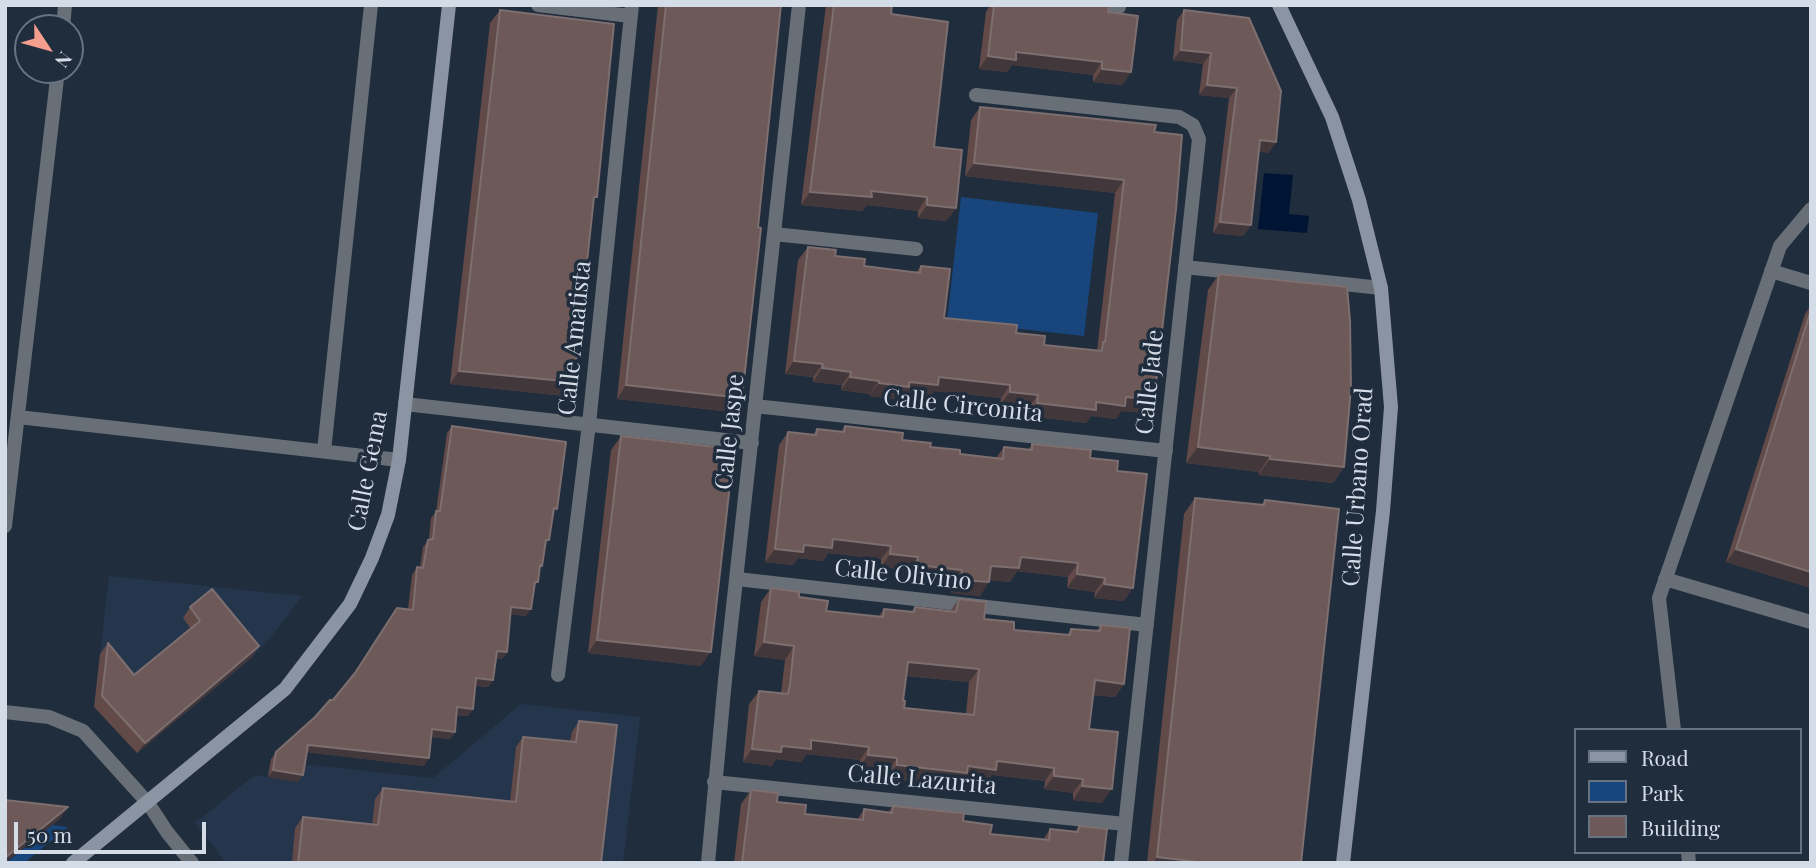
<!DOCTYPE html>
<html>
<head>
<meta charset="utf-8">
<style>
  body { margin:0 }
  #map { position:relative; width:1816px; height:868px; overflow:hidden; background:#202d3d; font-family:"Playfair Display",serif }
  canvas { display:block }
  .frame { position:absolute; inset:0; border:7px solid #d4dce7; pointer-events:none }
  .legend { position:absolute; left:1574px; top:728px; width:228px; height:126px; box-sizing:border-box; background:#202d3d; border:2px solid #687381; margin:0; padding:9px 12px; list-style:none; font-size:21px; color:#d4dce7 }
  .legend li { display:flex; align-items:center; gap:14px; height:35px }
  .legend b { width:35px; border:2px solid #687381 }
  .north { position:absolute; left:14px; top:14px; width:70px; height:70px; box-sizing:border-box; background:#202d3d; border:2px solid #687381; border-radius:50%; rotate:126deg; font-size:19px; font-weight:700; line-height:28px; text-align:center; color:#d4dce7 }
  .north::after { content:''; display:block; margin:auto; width:24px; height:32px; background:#f59d8f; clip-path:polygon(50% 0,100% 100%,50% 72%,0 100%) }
  .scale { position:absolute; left:14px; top:822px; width:192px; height:32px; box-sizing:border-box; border:4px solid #d4dce7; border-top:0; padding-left:9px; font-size:21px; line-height:24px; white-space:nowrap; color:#d4dce7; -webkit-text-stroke:5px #202d3d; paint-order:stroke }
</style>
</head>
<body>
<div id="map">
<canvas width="1816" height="868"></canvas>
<div class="frame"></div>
<ul class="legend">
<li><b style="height:9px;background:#8a94a2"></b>Road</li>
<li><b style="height:19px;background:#18457b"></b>Park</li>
<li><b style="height:19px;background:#6d5a58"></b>Building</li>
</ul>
<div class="north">N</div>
<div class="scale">50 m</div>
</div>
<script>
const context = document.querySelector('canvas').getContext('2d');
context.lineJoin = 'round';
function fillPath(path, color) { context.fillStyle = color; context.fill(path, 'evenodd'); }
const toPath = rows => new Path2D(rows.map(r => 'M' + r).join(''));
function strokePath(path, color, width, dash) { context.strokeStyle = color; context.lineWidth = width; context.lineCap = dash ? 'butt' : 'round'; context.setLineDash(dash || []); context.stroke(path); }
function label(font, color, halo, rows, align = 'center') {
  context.font = font + ' "Playfair Display",serif'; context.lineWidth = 7; context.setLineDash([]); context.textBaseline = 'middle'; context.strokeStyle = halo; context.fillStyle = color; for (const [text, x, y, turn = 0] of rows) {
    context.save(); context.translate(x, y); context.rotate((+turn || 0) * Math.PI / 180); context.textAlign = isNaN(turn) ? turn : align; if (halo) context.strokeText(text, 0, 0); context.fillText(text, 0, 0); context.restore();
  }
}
fillPath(toPath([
  [109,576,302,596,270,638,252,657,94,707],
  [521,704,640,717,623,863,226,863,195,823,255,775,298,782,300,764,433,778]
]), '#25364c');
fillPath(toPath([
  [961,197,1098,213,1084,336,947,321],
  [52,825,68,827,24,863,6,863]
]), '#18457b');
fillPath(toPath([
  [1264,173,1293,175,1289,214,1309,216,1307,233,1258,229]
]), '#001434');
strokePath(toPath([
  [1771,271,1811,283],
  [1665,579,1811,622],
  [1674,730,1659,598,1780,246,1811,209],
  [1688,852,1689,863]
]), '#686f77', 14);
strokePath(toPath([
  [538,5,630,16],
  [1105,5,1119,7],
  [63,28,65,5],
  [976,95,1179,117,1193,125,1199,139,1121,863],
  [774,234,916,249],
  [1185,267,1381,288],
  [405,404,752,443],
  [755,406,1166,451],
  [18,417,399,460],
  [324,451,371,5],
  [5,526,58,70],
  [737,579,1147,625],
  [558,675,589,424,632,5],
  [5,712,49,717,83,731,148,803,167,832,192,863],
  [714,782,1125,824],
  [708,863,725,680,799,5]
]), '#686f77', 14);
strokePath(toPath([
  [1279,5,1332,117,1359,200,1381,288,1391,407,1383,511,1343,863],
  [73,863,285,689,350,604,372,558,388,515,399,460,449,5]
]), '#8a94a2', 14);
fillPath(toPath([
  [658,5,781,5,758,227,742,398,732,412,617,399],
  [826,5,892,5,891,14,934,147,956,208,946,221,918,218,918,211,867,205,862,211,801,205],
  [990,5,1109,5,1108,12,1131,72,1122,85,1093,82,1093,75,1012,65,1007,72,979,69,986,12],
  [500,10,594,201,574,382,564,396,450,384,490,23],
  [1184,10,1249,18,1269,153,1259,151,1251,225,1243,236,1213,233,1229,98,1199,95,1203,64,1173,60,1177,20],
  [980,107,1154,132,1145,413,1121,411,1116,419,1091,416,1086,423,1028,416,1028,408,1000,405,1001,398,934,391,929,398,903,396,900,400,869,396,870,394,841,390,842,385,813,382,813,377,785,374,798,260,808,247,864,266,916,272,921,266,944,318,1016,333,1044,345,1097,351,1115,193,965,176,971,120],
  [1219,274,1344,467,1333,483,1258,475,1259,472,1186,463,1208,290],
  [1811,305,1811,588,1726,562,1805,314],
  [452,426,553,514,545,547,542,566,539,570,526,616,510,614,507,652,502,659,496,658,493,680,488,687,476,686,473,709,468,716,456,715,455,732,450,739,431,737,424,766,307,752,298,782,268,777,271,759,276,752,333,700,408,609,412,575,417,567,420,567,423,547,429,539,431,518,436,512,447,433],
  [845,426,960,454,996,458,1004,447,1028,450,1032,444,1090,458,1117,471,1124,601,1094,598,1095,592,1067,588,1068,577,1017,571,1010,582,989,580,980,596,951,593,953,584,908,578,908,570,881,567,881,559,828,553,823,561,798,558,793,565,765,562,779,445,788,432,813,435,817,429,841,432],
  [621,436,701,666,588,653,611,450],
  [1195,498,1261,505,1265,500,1301,863,1147,863,1184,514],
  [771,588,799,597,826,611,879,616,884,609,911,612,915,607,950,611,959,599,984,619,1014,630,1067,635,1071,629,1096,631,1101,625,1124,684,1115,697,1093,695,1089,729,1102,803,1073,800,1073,793,1044,789,1045,781,992,775,986,783,962,780,957,787,887,778,888,772,859,768,860,760,807,754,801,762,776,759,772,766,743,762,749,704,759,691,781,693,785,660,754,656,761,602],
  [906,676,969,682,966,714,904,708,903,701],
  [190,607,259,646,252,657,137,753,94,707,100,654,108,643,134,675,191,629,183,618],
  [579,721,601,863,292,863,295,828,303,817,372,825,375,799,383,788,510,802,516,747,523,737,570,742,572,732],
  [751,790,805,814,857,820,864,809,888,812,893,806,963,821,990,834,1043,840,1050,829,1075,832,1079,826,1103,863,734,863,741,804]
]), '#614a47');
fillPath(toPath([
  [1181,50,1211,53,1203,64,1173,60],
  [1016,52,1102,62,1093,75,1012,65,1007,72,979,69,988,56],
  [1102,69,1131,72,1122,85,1093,82],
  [1207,85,1237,88,1229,98,1199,95],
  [1260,140,1276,142,1269,153,1253,151],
  [974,163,1124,180,1115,193,965,176],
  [871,191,927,197,918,211,867,205,862,211,801,205,810,192],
  [927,205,956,208,946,221,918,218],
  [1220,222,1251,225,1243,236,1213,233],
  [794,361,823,364,813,377,785,374],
  [822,368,851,372,842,385,813,382],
  [459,371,574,382,564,396,450,384],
  [850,377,879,381,870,394,841,390],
  [939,377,1010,385,1001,398,934,391,929,398,903,396,900,400,869,396,879,383,909,382],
  [626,385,742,398,732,412,617,399],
  [1010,392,1038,395,1028,408,1000,405],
  [1126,397,1154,400,1145,413,1121,411,1116,419,1091,416,1086,423,1028,416,1037,403,1096,402],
  [1198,447,1270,456,1259,472,1186,463],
  [1270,459,1344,467,1333,483,1258,475],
  [833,539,891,546,881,559,828,553,823,561,798,558,793,565,765,562,775,549],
  [1736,549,1811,572,1811,588,1726,562],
  [890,554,918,557,908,570,881,567],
  [1021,557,1078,563,1068,577,1017,571,1010,582,981,579,991,566],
  [917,565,962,570,953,584,908,578],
  [1077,574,1105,578,1095,592,1067,588],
  [961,580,989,582,980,596,951,593],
  [1104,584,1133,588,1124,601,1094,598],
  [511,607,531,609,526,616,506,614],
  [597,640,711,652,701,666,588,653],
  [764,642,794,646,785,660,754,656],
  [259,646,252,657,137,753,145,743],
  [497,651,507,652,502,659,492,658],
  [908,662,979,669,969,682,898,675],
  [476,678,493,680,488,687,471,685],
  [1095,680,1124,684,1115,697,1085,694],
  [457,707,473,709,468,716,452,714],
  [432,729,455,732,450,739,427,736],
  [811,740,869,747,860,760,807,754,801,762,776,759,772,766,743,762,752,749,782,746],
  [308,745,429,758,424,766,303,752],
  [868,755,897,758,888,772,859,768],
  [997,761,1054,768,1045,781,992,775,986,783,962,780,957,787,887,778,897,765,968,766],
  [273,770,303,775,298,782,268,777],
  [1054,776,1083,779,1073,793,1044,789],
  [1082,786,1112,789,1102,803,1073,800],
  [68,807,60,819,5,863,5,858],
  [1157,857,1206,863,1153,863]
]), '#42383c');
const building = toPath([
  [666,5,781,5,758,227,761,228,742,398,626,385,666,5],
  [834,5,892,5,891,14,948,22,934,147,962,150,956,208,927,205,927,197,871,191,872,197,810,192,834,5],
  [994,5,1109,5,1108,12,1138,16,1131,72,1102,69,1102,62,1016,52,1016,60,988,56,994,5],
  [500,10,614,24,597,197,594,197,574,382,459,371,500,10],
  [1184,10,1249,18,1281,91,1276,142,1260,140,1251,225,1220,222,1237,88,1207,85,1211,53,1181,50,1184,10],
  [980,107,1156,125,1154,132,1182,135,1176,209,1154,400,1126,397,1125,406,1096,402,1096,410,1037,403,1038,395,1010,392,1010,385,939,377,938,385,909,382,909,387,879,383,879,381,850,377,851,372,822,368,823,364,794,361,808,247,836,250,835,256,865,259,864,266,920,273,921,266,950,269,944,318,1017,325,1016,333,1045,336,1044,345,1102,351,1103,342,1105,342,1124,180,974,163,980,107],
  [1219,274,1347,287,1350,321,1351,388,1344,467,1270,459,1270,456,1198,447,1219,274],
  [1811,310,1811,572,1736,549,1811,310],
  [452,426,566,442,557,509,554,508,549,540,546,540,542,566,540,565,538,582,535,582,531,609,511,607,507,652,497,651,493,680,476,678,473,709,457,707,455,732,432,729,429,758,308,745,303,775,273,770,276,752,315,717,330,700,333,700,355,673,397,608,413,610,417,567,423,568,428,540,433,539,436,511,440,511,452,426],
  [845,426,903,433,902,440,931,443,930,447,960,450,960,454,1003,459,1004,447,1032,450,1032,444,1091,450,1090,458,1118,461,1117,471,1147,474,1133,588,1104,584,1105,578,1077,574,1078,563,1021,557,1019,568,991,566,989,582,961,580,962,570,917,565,918,557,890,554,891,546,833,539,832,548,804,545,803,552,775,549,788,432,816,435,817,429,844,432,845,426],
  [621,436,734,449,711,652,597,640,621,436],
  [1195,498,1264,505,1265,500,1339,509,1301,863,1206,863,1157,857,1195,498],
  [771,588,799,592,799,597,828,601,826,611,883,617,884,609,914,612,915,607,956,612,959,599,986,602,984,619,1014,622,1014,630,1070,635,1071,629,1100,631,1101,625,1130,628,1124,684,1095,680,1089,729,1118,732,1112,789,1082,786,1083,779,1054,776,1054,768,997,761,996,770,968,766,967,773,897,765,897,758,868,755,869,747,811,740,811,749,782,746,781,752,752,749,759,691,788,694,790,685,794,646,764,642,771,588],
  [908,662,979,669,974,715,904,708,905,701,903,701,908,662],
  [212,589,259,646,145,743,102,696,108,643,134,675,200,621,190,607,212,589],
  [579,721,617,725,601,863,298,863,303,817,378,825,383,788,516,802,523,737,576,742,579,721],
  [751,790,778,793,777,802,806,805,805,814,863,820,864,809,892,813,893,806,951,812,964,813,963,821,992,825,990,834,1049,840,1050,829,1078,832,1079,826,1107,829,1103,863,742,863,751,790],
  [5,800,68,807,5,858,5,800]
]);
fillPath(building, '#6d5a58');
strokePath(building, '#7d6e6f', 2);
label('24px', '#d4dce7', '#202d3d', [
  ["Calle Amatista",575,338,-84],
  ["Calle Jade",1150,382,-84],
  ["Calle Circonita",963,406,6],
  ["Calle Jaspe",730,432,-84],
  ["Calle Gema",368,471,-79],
  ["Calle Urbano Orad",1358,487,-86],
  ["Calle Olivino",903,575,6],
  ["Calle Lazurita",922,780,5]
]);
</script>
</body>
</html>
